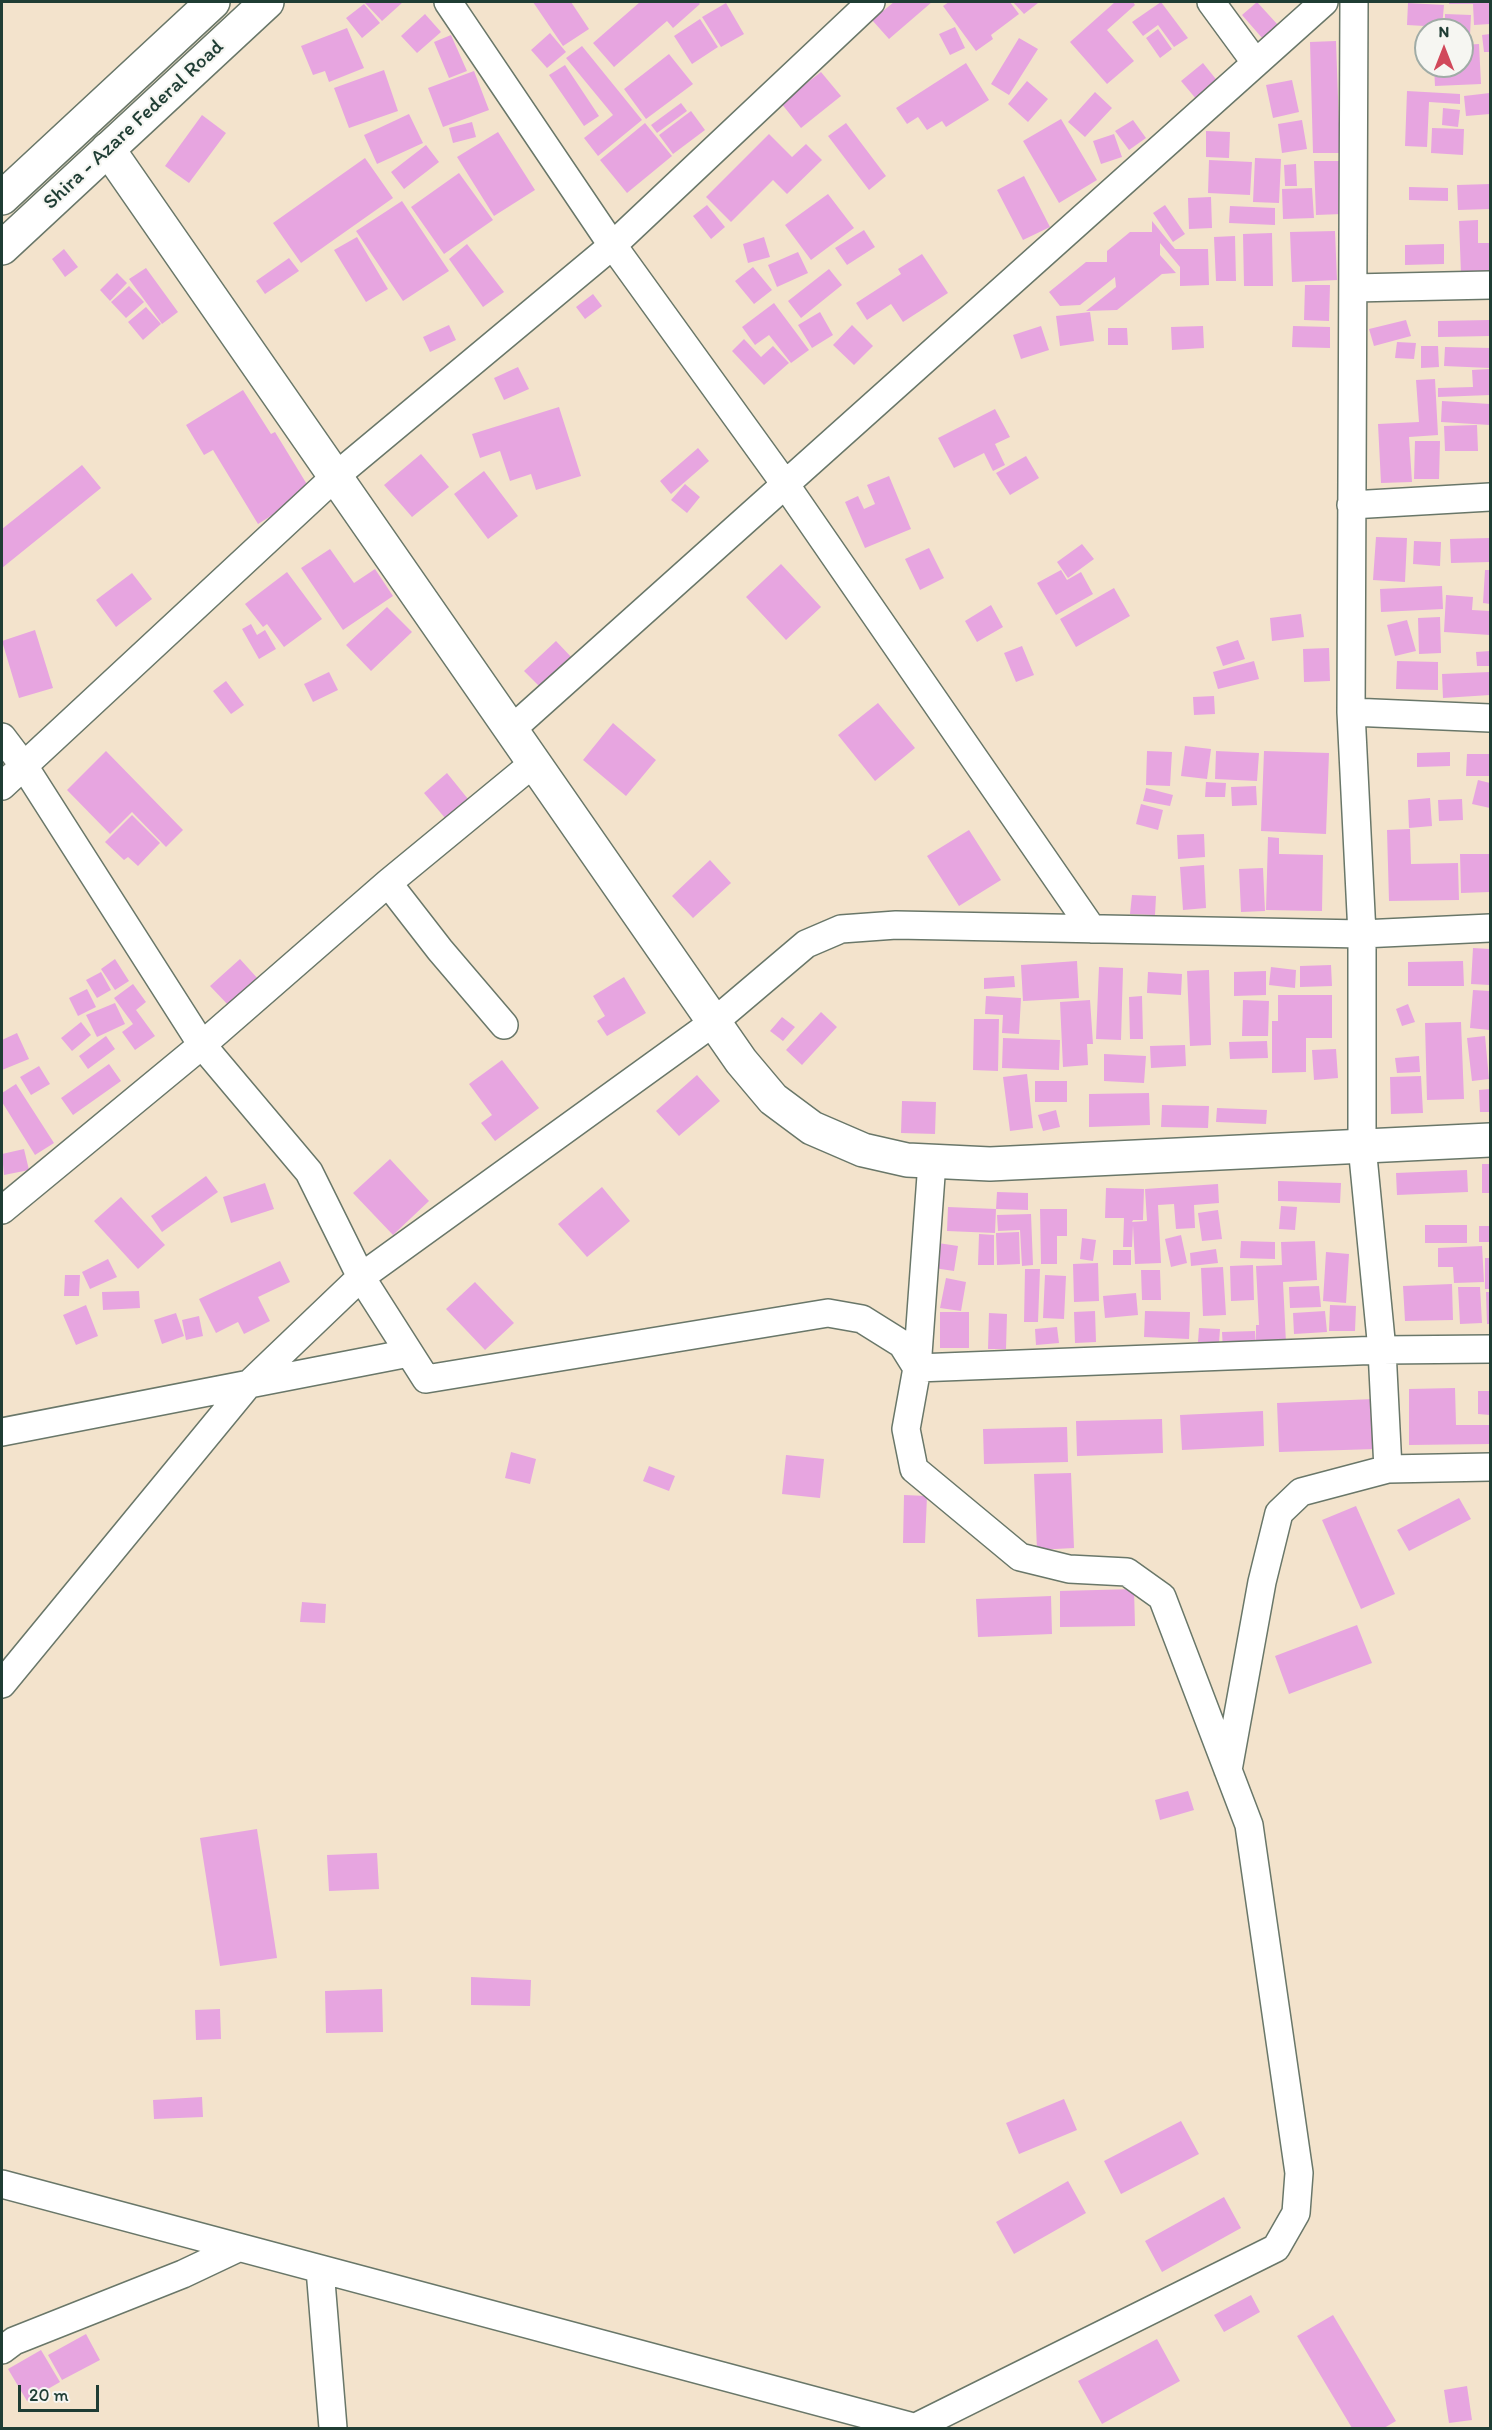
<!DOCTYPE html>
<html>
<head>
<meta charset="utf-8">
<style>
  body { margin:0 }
  #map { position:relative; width:1492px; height:2430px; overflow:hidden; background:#f3e3cc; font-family:Itim,sans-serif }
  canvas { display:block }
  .frame { position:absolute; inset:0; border:3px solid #1f3d34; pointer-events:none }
  .north { position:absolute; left:1414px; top:18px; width:60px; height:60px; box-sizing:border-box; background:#f6f6f2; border:2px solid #a0aca6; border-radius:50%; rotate:0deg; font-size:16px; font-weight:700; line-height:24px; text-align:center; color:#1f3d34 }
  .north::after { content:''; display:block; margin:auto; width:21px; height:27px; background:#d1495b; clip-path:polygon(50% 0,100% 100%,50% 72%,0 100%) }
  .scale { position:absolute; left:18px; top:2385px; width:81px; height:27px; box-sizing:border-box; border:3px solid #1f3d34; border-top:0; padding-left:8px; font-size:18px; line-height:21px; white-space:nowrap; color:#1f3d34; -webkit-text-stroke:4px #f6f6f2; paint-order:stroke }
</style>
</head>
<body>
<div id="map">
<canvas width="1492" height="2430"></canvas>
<div class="frame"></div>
<div class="north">N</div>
<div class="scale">20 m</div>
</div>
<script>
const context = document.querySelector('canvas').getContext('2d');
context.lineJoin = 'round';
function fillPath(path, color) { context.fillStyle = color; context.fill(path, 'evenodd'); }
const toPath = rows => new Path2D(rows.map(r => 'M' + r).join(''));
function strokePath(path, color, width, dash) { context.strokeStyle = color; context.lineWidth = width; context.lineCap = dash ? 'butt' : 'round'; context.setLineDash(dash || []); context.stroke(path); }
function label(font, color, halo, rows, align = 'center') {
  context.font = font + ' Itim,sans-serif'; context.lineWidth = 4.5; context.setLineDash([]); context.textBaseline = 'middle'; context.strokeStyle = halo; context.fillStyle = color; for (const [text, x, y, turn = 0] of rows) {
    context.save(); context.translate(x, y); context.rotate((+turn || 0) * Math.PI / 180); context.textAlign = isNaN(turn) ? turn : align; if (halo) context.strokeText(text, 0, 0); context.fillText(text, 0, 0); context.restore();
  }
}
fillPath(toPath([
  [367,2,403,2,382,21,365,3],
  [533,2,571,2,589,29,563,46],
  [640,2,698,2,700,4,673,28,667,21,614,67,593,43],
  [894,2,932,2,889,39,872,20],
  [949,2,1010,2,1019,14,991,35,993,39,976,51,943,6],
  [1013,2,1036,2,1038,3,1024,14],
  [1115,2,1133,2,1135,5,1107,30,1134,61,1107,84,1070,42],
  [1161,2,1188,38,1174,47,1158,25,1143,36,1132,22],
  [1257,2,1278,25,1263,39,1242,15],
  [1449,2,1490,2,1490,24,1474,25,1473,4,1449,4],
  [726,3,744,34,721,47,702,17],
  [1408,3,1444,5,1442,27,1407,25],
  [364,4,380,23,362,38,346,18],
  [425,14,441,32,417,53,401,36],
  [1445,14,1471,15,1470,35,1462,35,1462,30,1445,30],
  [700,19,718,47,692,64,674,36],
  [955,27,965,48,950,55,939,34],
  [347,28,364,68,329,82,325,71,313,75,301,46],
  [1158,29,1172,49,1160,58,1146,38],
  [550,33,566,52,547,68,531,50],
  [1490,34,1490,52,1484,52,1482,35],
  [451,35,467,71,449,78,434,42],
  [1019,38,1038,49,1009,95,991,84],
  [1336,41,1340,153,1313,153,1310,42],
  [1479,44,1481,84,1435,86,1434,66,1462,66,1462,45],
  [582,46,642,120,598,156,584,138,613,115,566,58],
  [669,54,693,84,646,119,624,89],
  [966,63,989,100,946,127,942,121,927,130,918,117,907,124,896,108],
  [1203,63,1219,83,1197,100,1181,81],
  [565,65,599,116,584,126,549,75],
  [384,70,398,111,349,128,334,88],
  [474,71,489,110,443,127,428,88],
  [821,72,841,96,801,128,781,103],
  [1292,80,1299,112,1273,118,1266,85],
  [1027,81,1048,99,1028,122,1008,104],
  [1407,91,1460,94,1460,104,1429,102,1427,147,1405,146],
  [1095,92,1112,108,1085,137,1068,122],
  [1490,93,1490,114,1466,116,1464,96],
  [681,103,687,111,657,133,651,125],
  [1443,108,1460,110,1458,127,1442,125],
  [691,111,705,130,673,154,659,135],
  [409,114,423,143,377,164,364,135],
  [202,115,226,133,189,183,165,166],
  [1061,119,1097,180,1059,203,1023,141],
  [1133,120,1146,138,1129,150,1115,131],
  [1302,120,1307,149,1282,153,1278,124],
  [472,122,476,137,453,143,449,128],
  [645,123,672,156,627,193,600,160],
  [846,123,886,176,869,190,828,136],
  [1432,128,1464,129,1463,155,1431,153],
  [1206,131,1230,132,1229,158,1206,157],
  [498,132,535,190,494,216,457,157],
  [769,134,792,157,806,144,822,160,787,194,773,180,731,222,706,197],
  [1114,134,1122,157,1101,164,1093,141],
  [426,145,439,162,404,189,391,172],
  [365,158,393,198,301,263,273,223],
  [1255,158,1281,159,1279,203,1253,202],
  [1209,160,1252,162,1250,195,1208,193],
  [1314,161,1340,161,1342,214,1316,215],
  [1296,164,1297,186,1285,186,1284,165],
  [459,173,493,220,444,254,411,207],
  [1024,176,1050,227,1023,240,997,190],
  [1490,184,1490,209,1458,210,1457,185],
  [1409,187,1448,188,1448,201,1409,200],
  [1312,188,1314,218,1283,219,1282,189],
  [828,194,854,228,811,260,785,225],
  [1211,197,1212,228,1189,229,1188,198],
  [402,201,449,271,403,301,356,231],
  [707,205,725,227,711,239,693,216],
  [1165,205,1185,234,1173,242,1153,213],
  [1230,206,1275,208,1275,225,1229,223],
  [1478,220,1478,243,1489,243,1490,273,1461,274,1459,221],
  [1152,221,1175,249,1208,249,1209,285,1180,286,1180,267,1160,243,1160,255,1176,273,1162,274,1117,310,1086,311,1116,287,1115,277,1080,305,1060,306,1049,292,1086,262,1107,262,1107,251,1130,232,1152,232],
  [864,230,875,247,847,265,835,248],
  [1335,231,1337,280,1292,282,1290,232],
  [1272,233,1273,286,1244,286,1243,234],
  [1235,236,1236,281,1216,281,1214,237],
  [357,237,388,289,366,302,334,250],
  [764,237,770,257,748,263,743,244],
  [467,244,504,292,483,307,449,259],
  [1444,244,1444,264,1405,265,1405,245],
  [64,249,78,267,65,277,52,259],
  [798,252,808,273,777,287,768,265],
  [922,254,948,293,903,322,891,304,867,320,856,303,901,274,898,269],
  [289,258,299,271,265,294,256,281],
  [753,267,772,290,754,304,735,281],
  [146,268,178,312,162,324,129,279],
  [829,269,842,285,801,318,788,301],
  [117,273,127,283,110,301,100,290],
  [1305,285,1330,285,1329,321,1304,320],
  [129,286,144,302,126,318,111,302],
  [593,294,602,306,585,319,576,307],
  [774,303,809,350,791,363,769,335,755,345,742,327],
  [146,307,161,324,143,340,128,322],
  [820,312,833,335,812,348,798,325],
  [1090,312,1094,341,1060,346,1056,316],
  [1406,320,1411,336,1374,346,1369,329],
  [1489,320,1489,336,1438,337,1438,321],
  [449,325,456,340,430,352,423,337],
  [852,325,873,346,854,365,833,345],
  [1041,326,1049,350,1021,359,1013,335],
  [1203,326,1204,348,1172,350,1171,327],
  [1293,326,1330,327,1330,348,1292,347],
  [1108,328,1127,328,1128,345,1108,345],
  [744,339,761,357,773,346,789,363,764,385,732,351],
  [1397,342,1416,343,1414,359,1395,358],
  [1421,346,1438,346,1439,367,1421,368],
  [1445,347,1490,348,1490,368,1444,366],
  [518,367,529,389,504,400,494,378],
  [1490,369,1490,395,1438,397,1438,388,1473,387,1472,370],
  [1435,379,1438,435,1409,437,1412,482,1381,483,1378,424,1419,422,1416,380],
  [243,390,271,434,275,432,311,491,258,524,213,450,204,455,186,425],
  [1442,401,1490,404,1490,425,1441,422],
  [559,407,581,476,536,490,531,474,510,481,500,451,480,458,472,434],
  [995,409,1010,437,995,444,1005,465,993,471,984,453,954,468,938,438],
  [1477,425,1478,451,1445,451,1444,426],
  [1415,441,1440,441,1439,479,1414,479],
  [698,448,709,461,671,494,660,481],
  [421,454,449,487,412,517,384,485],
  [1026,456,1039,478,1010,495,996,473],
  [82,465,101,488,2,568,2,529],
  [484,471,518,516,488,539,454,494],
  [889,476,911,529,865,548,845,502,858,496,864,509,875,504,867,485],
  [685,484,700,497,687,513,671,500],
  [1376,537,1407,538,1405,582,1373,580],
  [1490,538,1490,562,1451,563,1450,539],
  [1414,541,1441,542,1440,566,1413,564],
  [1082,544,1094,559,1068,578,1057,562],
  [929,548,944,578,920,590,905,559],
  [330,549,354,583,375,569,393,596,343,630,301,568],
  [781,564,821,607,786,640,746,597],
  [1061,570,1067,580,1081,572,1093,594,1056,615,1037,583],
  [1485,570,1490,570,1490,604,1483,603],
  [287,572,322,619,284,647,267,624,263,627,245,604],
  [132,573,152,599,116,627,96,600],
  [1442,586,1443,609,1381,612,1380,589],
  [1114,588,1130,616,1076,647,1060,619],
  [1446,595,1473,597,1472,610,1490,611,1490,635,1444,632],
  [991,605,1003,627,977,642,965,621],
  [387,607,412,632,371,671,346,645],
  [1301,614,1304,637,1272,641,1270,618],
  [1440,617,1441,653,1419,654,1418,618],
  [1407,620,1416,651,1395,656,1387,625],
  [251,624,257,635,265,630,276,649,259,659,242,629],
  [35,630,53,688,19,698,2,641],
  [1238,640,1245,659,1223,666,1216,647],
  [556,641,574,660,543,690,524,671],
  [1022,646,1034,675,1016,682,1004,653],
  [1329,648,1330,681,1304,682,1303,649],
  [1490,651,1490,666,1477,666,1476,652],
  [1254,661,1259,679,1218,689,1213,672],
  [1397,661,1438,662,1438,690,1396,689],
  [329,672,338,690,313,702,304,684],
  [1490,672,1490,695,1443,698,1442,674],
  [226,681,244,705,231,714,213,691],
  [1214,696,1215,714,1194,715,1193,697],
  [878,703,915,748,875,781,838,735],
  [613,723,656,760,626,796,583,760],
  [1185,746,1211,749,1207,779,1181,776],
  [106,751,183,830,166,847,132,812,110,834,67,790],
  [1147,751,1172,752,1170,786,1146,785],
  [1216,751,1259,753,1257,781,1215,779],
  [1264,751,1329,753,1326,834,1261,831],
  [1450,752,1450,766,1417,767,1417,753],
  [1467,754,1490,754,1490,776,1466,776],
  [447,773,468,799,445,818,424,793],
  [1478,780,1490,783,1490,808,1472,804],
  [1206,782,1226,783,1225,797,1205,797],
  [1256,786,1257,805,1232,806,1231,787],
  [1146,788,1173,795,1170,806,1143,801],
  [1430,798,1432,826,1409,828,1408,800],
  [1462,799,1463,820,1439,821,1438,800],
  [1141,804,1163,810,1158,830,1136,824],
  [132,815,160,843,138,866,128,857,124,860,105,842],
  [1410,829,1411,864,1458,863,1459,900,1389,901,1387,830],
  [969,830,1001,880,959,906,927,856],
  [1204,834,1205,857,1178,859,1177,835],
  [1268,837,1279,838,1279,854,1323,855,1322,911,1266,910],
  [1460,854,1490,854,1490,892,1461,893],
  [710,860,731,883,693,918,672,896],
  [1204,865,1206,908,1183,910,1180,867],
  [1263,868,1265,911,1241,912,1239,869],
  [1132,895,1156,896,1155,915,1130,914],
  [1473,948,1490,949,1490,985,1471,984],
  [115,959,129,981,115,990,101,969],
  [240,959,259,980,230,1007,210,986],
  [1077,961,1079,998,1023,1001,1021,965],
  [1463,961,1464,986,1408,986,1408,962],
  [1331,965,1332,986,1300,987,1300,966],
  [1099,967,1123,968,1121,1040,1096,1039],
  [1271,967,1296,970,1295,988,1269,985],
  [1209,970,1211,1045,1190,1046,1187,971],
  [1266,971,1266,995,1234,996,1234,972],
  [101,972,111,990,97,998,86,980],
  [1148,972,1182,974,1181,995,1147,993],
  [1014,976,1015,987,984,989,984,978],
  [624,977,646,1013,607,1036,597,1021,605,1016,593,996],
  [133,984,146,1002,136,1010,155,1036,135,1050,122,1032,133,1024,114,998],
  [87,989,96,1007,78,1016,69,998],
  [1473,990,1490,991,1490,1030,1470,1028],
  [1278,995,1332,995,1332,1038,1306,1038,1306,1072,1272,1073,1272,1021,1278,1021],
  [986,996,1021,998,1019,1034,1002,1033,1003,1015,985,1014],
  [1142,996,1143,1039,1130,1039,1129,997],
  [1090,1000,1093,1044,1087,1044,1088,1065,1063,1067,1060,1002],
  [1243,1000,1269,1001,1268,1036,1242,1036],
  [115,1003,125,1024,97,1037,86,1015],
  [1408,1004,1415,1022,1402,1026,1396,1009],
  [821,1012,837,1027,802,1065,786,1050],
  [782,1017,795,1027,783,1041,770,1031],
  [974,1019,999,1019,998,1071,973,1070],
  [81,1022,91,1035,72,1051,61,1038],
  [1461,1022,1464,1099,1427,1100,1425,1023],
  [17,1033,29,1059,2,1070,2,1040],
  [106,1036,115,1049,88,1069,79,1056],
  [1485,1036,1489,1079,1472,1081,1467,1038],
  [1003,1038,1060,1040,1059,1070,1002,1068],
  [1267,1041,1268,1058,1230,1059,1229,1042],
  [1185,1045,1186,1066,1151,1068,1150,1046],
  [1336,1049,1338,1078,1314,1080,1312,1050],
  [1104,1054,1146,1056,1144,1083,1104,1081],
  [1419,1056,1420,1072,1397,1073,1395,1058],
  [502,1060,539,1108,495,1141,481,1123,492,1115,469,1084],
  [109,1064,121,1081,73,1115,61,1098],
  [39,1066,50,1084,31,1095,20,1077],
  [1027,1074,1033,1128,1010,1131,1003,1077],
  [697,1075,720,1101,679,1136,656,1111],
  [1421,1076,1423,1113,1391,1114,1390,1077],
  [1035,1081,1067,1081,1067,1102,1035,1102],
  [16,1084,54,1143,35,1155,2,1102,2,1093],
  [1490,1089,1490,1112,1480,1112,1479,1090],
  [1149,1093,1150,1125,1089,1127,1089,1094],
  [902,1101,936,1102,935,1134,901,1133],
  [1162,1105,1209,1106,1208,1128,1161,1127],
  [1217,1108,1267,1110,1266,1124,1216,1122],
  [1056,1110,1060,1127,1043,1131,1038,1115],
  [24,1149,29,1170,4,1175,2,1154],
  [390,1159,429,1201,393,1235,353,1193],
  [1482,1164,1490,1164,1490,1193,1482,1193],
  [1467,1170,1468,1192,1397,1195,1396,1173],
  [206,1176,218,1192,162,1232,151,1216],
  [1278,1181,1341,1183,1340,1203,1278,1201],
  [265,1183,274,1209,231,1223,223,1197],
  [1218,1184,1219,1203,1194,1205,1195,1228,1176,1229,1174,1204,1158,1205,1161,1263,1135,1264,1133,1225,1132,1247,1123,1247,1124,1218,1105,1218,1106,1188,1144,1189,1143,1220,1133,1220,1132,1222,1147,1221,1145,1189],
  [602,1187,630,1221,587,1257,558,1224],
  [997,1192,1028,1193,1028,1210,996,1209],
  [121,1197,165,1245,138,1269,94,1221],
  [1281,1206,1297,1207,1295,1230,1279,1229],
  [948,1207,996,1209,995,1233,947,1231],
  [1040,1209,1067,1209,1067,1236,1057,1236,1057,1264,1041,1264],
  [1218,1210,1222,1239,1202,1241,1198,1213],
  [1031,1214,1033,1265,1022,1266,1020,1230,998,1231,997,1215],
  [1425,1225,1467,1225,1467,1243,1425,1243],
  [1479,1226,1490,1226,1490,1242,1479,1242],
  [1019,1232,1020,1264,997,1265,996,1233],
  [979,1234,994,1235,994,1265,978,1265],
  [1181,1235,1187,1263,1171,1267,1165,1239],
  [1082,1238,1096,1240,1093,1261,1080,1259],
  [1241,1241,1275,1242,1275,1259,1240,1258],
  [1315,1241,1317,1280,1283,1282,1286,1343,1256,1345,1256,1325,1259,1325,1256,1266,1282,1265,1281,1242],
  [938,1243,958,1246,954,1271,934,1268],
  [1482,1246,1484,1282,1454,1283,1453,1267,1438,1267,1438,1248],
  [1216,1249,1218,1263,1191,1266,1190,1253],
  [1113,1250,1131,1250,1131,1265,1113,1265],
  [1326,1252,1349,1254,1346,1303,1323,1301],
  [1485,1258,1490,1258,1490,1289,1485,1289],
  [108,1259,117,1277,90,1289,82,1272],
  [280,1261,290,1282,258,1297,270,1321,244,1334,238,1322,216,1333,199,1299],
  [1098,1263,1099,1301,1074,1302,1073,1264],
  [1253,1265,1254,1300,1231,1301,1230,1266],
  [1223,1267,1226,1315,1203,1316,1201,1268],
  [1025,1269,1040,1269,1038,1322,1024,1322],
  [1141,1270,1160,1270,1161,1300,1142,1300],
  [65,1275,80,1275,79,1296,64,1296],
  [1045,1275,1066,1276,1064,1319,1043,1318],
  [946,1278,966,1282,961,1311,940,1308],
  [475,1282,514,1323,485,1350,446,1309],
  [1452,1284,1453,1320,1405,1321,1403,1286],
  [1319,1286,1321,1307,1290,1308,1289,1287],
  [1458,1287,1480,1287,1482,1323,1460,1324],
  [139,1291,140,1308,103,1310,102,1292],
  [1486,1292,1490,1292,1490,1324,1487,1324],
  [1136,1293,1138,1315,1105,1318,1103,1296],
  [86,1305,98,1336,76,1345,63,1315],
  [1330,1305,1356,1306,1355,1331,1329,1331],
  [1095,1311,1096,1342,1075,1343,1074,1312],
  [1145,1311,1190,1312,1189,1339,1144,1337],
  [1325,1311,1327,1332,1294,1334,1293,1313],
  [940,1312,969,1312,969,1348,940,1348],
  [176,1313,184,1336,162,1344,154,1320],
  [989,1313,1007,1314,1006,1349,988,1349],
  [199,1316,203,1336,186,1340,182,1320],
  [1057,1327,1059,1343,1036,1345,1035,1329],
  [1199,1328,1220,1329,1219,1343,1198,1342],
  [1255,1331,1256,1348,1223,1350,1222,1332],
  [1455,1388,1456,1425,1490,1425,1490,1444,1409,1445,1409,1389],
  [1478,1391,1490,1391,1490,1415,1478,1414],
  [1374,1399,1376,1449,1279,1452,1277,1403],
  [1263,1411,1264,1446,1182,1450,1180,1415],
  [1162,1419,1163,1453,1077,1456,1076,1421],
  [1067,1427,1068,1462,984,1464,983,1429],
  [511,1452,536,1459,530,1484,505,1478],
  [786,1455,824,1459,820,1498,782,1494],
  [649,1466,675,1476,669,1491,643,1481],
  [1071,1473,1074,1548,1037,1550,1034,1474],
  [904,1495,927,1496,925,1543,903,1543],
  [1459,1498,1471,1519,1409,1551,1397,1530],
  [1356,1506,1395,1594,1361,1609,1322,1520],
  [1134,1589,1135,1626,1060,1627,1060,1591],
  [1051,1596,1052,1634,978,1637,976,1599],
  [302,1602,326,1604,325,1623,300,1622],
  [1357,1625,1372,1663,1289,1694,1275,1656],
  [1188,1791,1194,1810,1160,1820,1155,1800],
  [257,1829,277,1958,220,1966,200,1838],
  [377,1853,379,1889,329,1891,327,1855],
  [471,1977,531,1980,530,2006,471,2005],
  [382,1989,383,2032,326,2033,325,1991],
  [220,2009,221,2039,196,2040,195,2010],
  [202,2097,203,2117,154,2119,153,2100],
  [1064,2099,1077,2130,1019,2154,1006,2123],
  [1181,2121,1199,2154,1121,2194,1104,2161],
  [1068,2181,1086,2213,1014,2254,996,2222],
  [1224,2197,1241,2228,1162,2272,1145,2241],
  [1251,2295,1260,2312,1224,2332,1214,2315],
  [1333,2315,1396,2421,1384,2428,1352,2428,1297,2336],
  [86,2334,100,2360,62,2380,48,2355],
  [1157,2339,1180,2381,1102,2424,1078,2381],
  [41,2350,60,2382,27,2401,8,2369],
  [1467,2386,1472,2420,1449,2423,1444,2390]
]), '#e7a5e0');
const minor = toPath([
  [448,2,606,236,785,484,1092,929],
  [1211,2,1255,62],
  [1354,2,1351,712,1362,934,1362,1146,1382,1350,1388,1469],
  [1353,288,1490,285],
  [1351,505,1490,497],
  [1351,712,1490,718],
  [512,729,1324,2],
  [2,737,24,766,202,1045,309,1172,361,1277,426,1379,828,1313,862,1319,902,1344,917,1368,932,1162],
  [2,786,337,475,613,245,871,2],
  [388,883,440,950,504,1025],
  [2,1210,202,1045,388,883,535,762],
  [2,1432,409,1353],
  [2,1684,247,1386,361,1277,714,1022,806,944,841,929,896,925,1362,934,1490,928],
  [1228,1770,1262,1582,1279,1513,1301,1492,1388,1469,1490,1467],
  [2,2184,917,2428],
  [320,2269,333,2428],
  [2,2350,14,2341,183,2274,238,2248],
  [914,2428,1276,2248,1296,2213,1299,2173,1249,1825,1162,1597,1127,1572,1069,1569,1020,1557,914,1469,906,1429,917,1368,1382,1350,1490,1349]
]);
const tertiary = toPath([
  [108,149,741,1061,773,1099,812,1128,863,1150,907,1160,990,1164,1490,1140]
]);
const primary = toPath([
  [2,198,213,2],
  [2,248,267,2]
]);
strokePath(minor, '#697769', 30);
strokePath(tertiary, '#697769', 36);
strokePath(primary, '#697769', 36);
strokePath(minor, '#fff', 27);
strokePath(tertiary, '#fff', 33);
strokePath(primary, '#fff', 33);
label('21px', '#1f3d34', '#f6f6f2', [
  ["Shira - Azare Federal Road",134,125,-43]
]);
</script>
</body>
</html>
